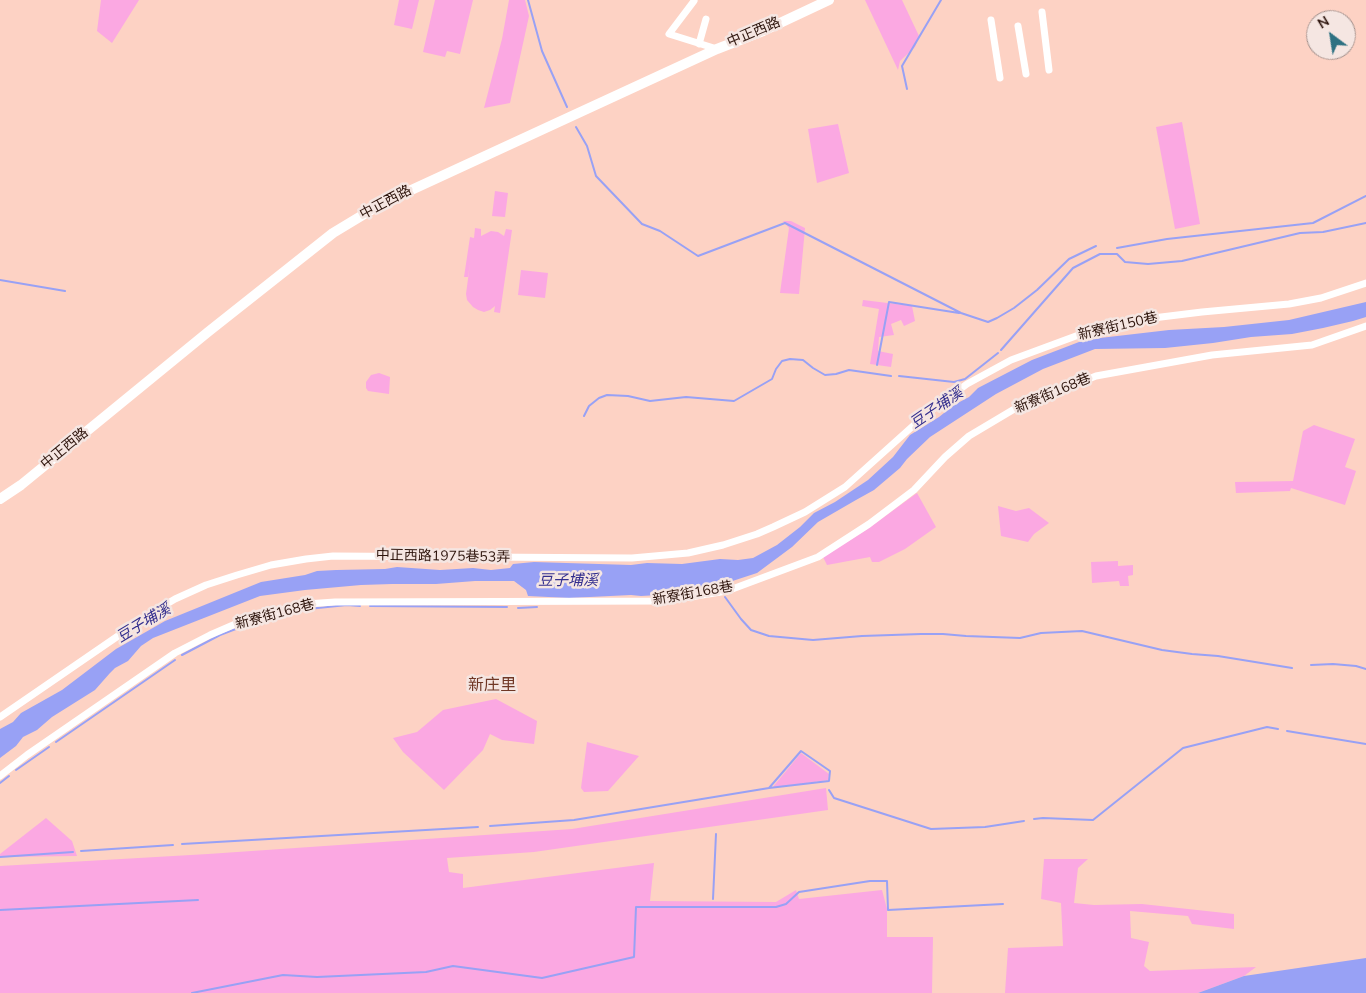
<!DOCTYPE html>
<html>
<head>
<meta charset="utf-8">
<style>
  body { margin:0 }
  #map { position:relative; width:1366px; height:993px; overflow:hidden; background:#fdd2c4; font-family:"Nunito Sans",sans-serif }
  canvas { display:block }
  .north { position:absolute; left:1306px; top:10px; width:50px; height:50px; box-sizing:border-box; background:#f5e6e2; border:1px solid #a5928d; border-radius:50%; rotate:329deg; font-size:14px; font-weight:700; line-height:20px; text-align:center; color:#2e150d }
  .north::after { content:''; display:block; margin:auto; width:18px; height:22px; background:#2e7182; clip-path:polygon(50% 0,100% 100%,50% 72%,0 100%) }
</style>
</head>
<body>
<div id="map">
<canvas width="1366" height="993"></canvas>
<div class="north">N</div>
</div>
<script>
const context = document.querySelector('canvas').getContext('2d');
context.lineJoin = 'round';
function fillPath(path, color) { context.fillStyle = color; context.fill(path, 'evenodd'); }
const toPath = rows => new Path2D(rows.map(r => 'M' + r).join(''));
function strokePath(path, color, width, dash) { context.strokeStyle = color; context.lineWidth = width; context.lineCap = dash ? 'butt' : 'round'; context.setLineDash(dash || []); context.stroke(path); }
function label(font, color, halo, rows, align = 'center') {
  context.font = font + ' "Nunito Sans","Noto Sans TC",sans-serif'; context.lineWidth = 5; context.setLineDash([]); context.textBaseline = 'middle'; context.strokeStyle = halo; context.fillStyle = color; for (const [text, x, y, turn = 0] of rows) {
    context.save(); context.translate(x, y); context.rotate((+turn || 0) * Math.PI / 180); context.textAlign = isNaN(turn) ? turn : align; if (halo) context.strokeText(text, 0, 0); context.fillText(text, 0, 0); context.restore();
  }
}
fillPath(toPath([
  [101,0,139,0,112,43,97,31],
  [399,0,419,0,412,29,394,25],
  [435,0,473,0,460,54,447,51,445,57,423,52],
  [509,0,525,0,529,16,510,103,484,108,502,39],
  [865,0,902,0,919,36,915,47,900,61,898,70],
  [1182,122,1200,224,1175,229,1156,127],
  [838,124,849,173,817,183,808,129],
  [495,191,508,193,505,217,492,216],
  [783,221,791,221,805,228,799,294,780,293,789,228],
  [475,228,481,229,481,236,491,231,498,232,504,236,506,229,512,230,500,313,494,312,495,306,490,310,484,312,478,310,473,307,467,300,466,294,470,264,468,277,464,277,470,237,474,238],
  [521,270,548,273,545,298,518,295],
  [863,300,912,306,915,321,904,326,901,320,891,324,894,335,879,337,878,351,893,354,891,367,870,364,879,309,862,306],
  [379,373,390,377,389,394,368,391,366,388,366,382,371,375],
  [1314,425,1355,439,1345,467,1356,471,1345,505,1291,488,1290,491,1236,493,1235,482,1293,481,1303,431],
  [917,493,936,527,905,549,879,562,872,562,870,557,827,565,823,557,866,530],
  [998,506,1016,511,1029,508,1049,523,1034,534,1028,542,1001,536],
  [1118,561,1118,566,1133,565,1133,575,1128,576,1129,586,1120,586,1119,581,1092,583,1091,562],
  [496,699,537,721,534,744,502,740,490,734,483,750,444,790,403,752,393,738,417,732,443,710],
  [587,742,639,756,608,791,584,792,581,788],
  [801,753,829,774,828,780,772,788],
  [826,788,828,810,534,852,447,858,449,872,463,874,463,888,654,863,650,901,776,902,796,890,799,899,882,890,887,909,887,937,933,937,932,993,0,993,0,866,208,854,572,829],
  [46,818,72,841,77,856,0,857,0,854],
  [1044,859,1088,859,1078,868,1074,903,1094,905,1142,904,1234,914,1234,929,1192,924,1188,916,1130,911,1131,938,1149,942,1144,966,1150,971,1256,967,1244,976,1198,993,1005,993,1008,948,1063,946,1061,903,1041,899]
]), '#fba8e2');
fillPath(toPath([
  [1366,302,1366,317,1353,321,1323,328,1292,334,1251,337,1213,343,1165,348,1095,349,1043,369,996,394,930,437,907,459,900,468,874,490,856,500,818,522,792,547,757,573,708,589,676,594,641,596,631,595,569,598,528,596,526,590,514,581,475,581,436,584,392,584,361,585,305,590,260,596,153,638,141,646,128,661,115,668,110,673,95,690,52,717,37,730,23,737,16,746,0,758,0,729,13,722,21,713,62,690,116,649,165,621,261,582,305,575,317,571,336,570,385,569,397,567,440,570,473,568,491,570,510,568,513,564,534,562,631,565,647,563,682,564,720,559,738,560,753,558,777,545,800,527,814,513,835,502,868,480,893,457,910,435,939,417,954,405,969,397,978,388,1032,360,1079,342,1100,338,1169,330,1224,327,1289,320],
  [1366,958,1366,993,1198,993,1244,976]
]), '#98a1f5');
strokePath(toPath([
  [528,0,542,51,567,107],
  [907,89,902,66,941,0],
  [576,127,587,146,596,176,642,224,660,231,698,256,785,223,961,313,988,322,997,318,1014,308,1037,290,1069,259,1096,246],
  [1117,248,1167,239,1313,223,1366,196],
  [0,280,65,291],
  [1001,350,1073,268,1100,254,1117,254,1125,262,1148,264,1182,261,1300,233,1323,232,1366,223],
  [877,365,889,302,959,313],
  [899,376,954,382,965,379,998,353],
  [584,416,589,406,599,398,607,395,628,396,650,401,686,397,734,401,772,379,776,369,782,361,790,359,803,360,813,368,825,375,836,374,849,370,891,376],
  [725,597,741,619,751,630,769,636,813,640,862,636,921,634,943,634,966,636,1020,638,1041,633,1082,631,1162,650,1192,654,1218,656,1292,668],
  [370,606,507,607],
  [518,608,537,607],
  [182,655,220,635,262,619,308,609,347,605,360,606],
  [1311,665,1333,664,1356,666,1366,669],
  [1287,731,1366,744],
  [56,742,175,660],
  [16,770,49,747],
  [0,783,9,776],
  [829,790,834,798,931,829,985,827,1024,821],
  [1034,819,1043,818,1093,820,1183,748,1267,727,1278,729],
  [490,826,574,820,769,788,829,781,830,771,801,751,769,788],
  [182,844,478,827],
  [81,851,173,845],
  [0,857,73,852],
  [713,899,716,834],
  [0,910,198,900],
  [192,993,283,975,317,977,426,972,453,966,542,978,634,957,636,907,776,907,786,904,799,892,870,881,887,881,888,910,1003,904]
]), '#98a1f5', 2);
strokePath(toPath([
  [694,1,669,34,717,49],
  [1042,12,1049,70],
  [991,20,1000,78],
  [1018,26,1026,74],
  [699,44,706,19],
  [0,717,150,614,175,599,206,585,237,575,271,565,306,559,333,556,632,558,688,553,723,545,757,534,773,527,805,512,845,487,924,416,967,384,1011,360,1084,333,1153,318,1202,312,1289,304,1321,298,1366,283],
  [0,776,27,755,175,653,210,635,247,619,306,604,335,602,665,601,727,591,818,557,869,524,914,490,945,457,969,436,1016,408,1096,376,1212,355,1312,345,1366,326]
]), '#fff', 7);
strokePath(toPath([
  [0,499,21,485,208,332,333,233,381,204,717,49,763,31,829,0]
]), '#fff', 10);
label('14px', '#2e150d', '#f5e6e2', [
  ["中正西路",754,33,-23],
  ["中正西路",386,203,-28],
  ["新寮街150巷",1118,327,-13],
  ["新寮街168巷",1053,394,-23],
  ["中正西路",65,449,-39],
  ["中正西路1975巷53弄",443,557,1],
  ["新寮街168巷",693,594,-10],
  ["新寮街168巷",275,615,-15]
]);
label('italic 15px', '#332e8e', '#f5e6e2', [
  ["豆子埔溪",937,409,-34],
  ["豆子埔溪",568,581],
  ["豆子埔溪",144,624,-31]
]);
label('16px', '#703725', '#f5e6e2', [
  ["新庄里",492,686]
]);
</script>
</body>
</html>
